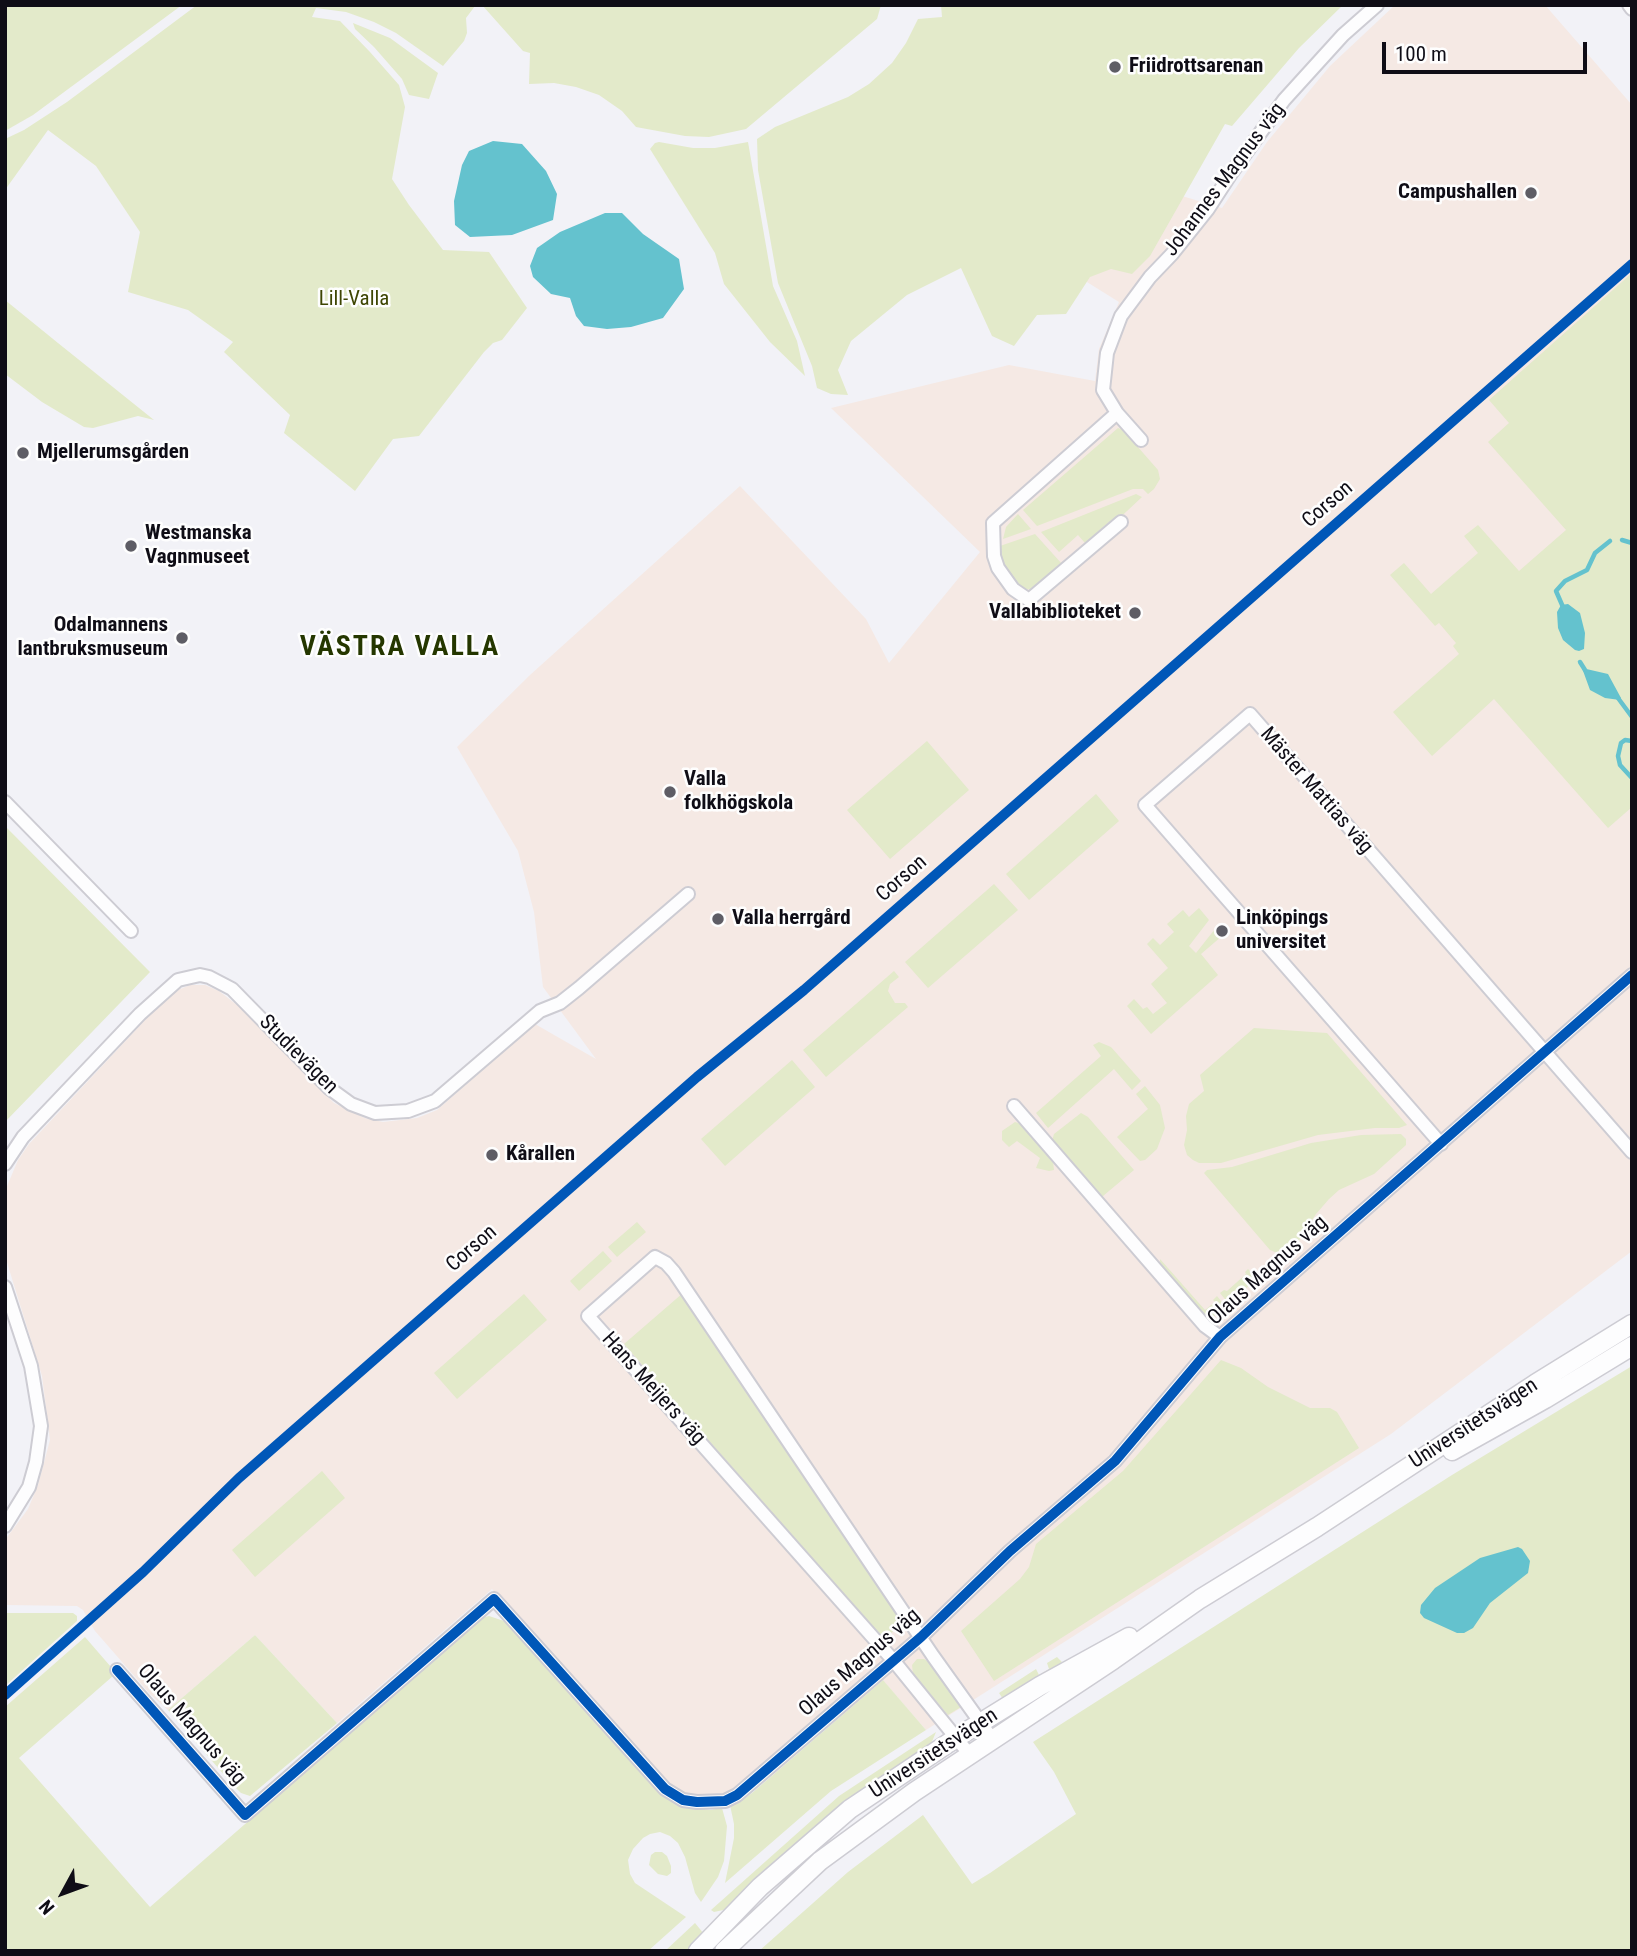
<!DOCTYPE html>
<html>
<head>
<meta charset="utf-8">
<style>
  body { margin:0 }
  #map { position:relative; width:1637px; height:1956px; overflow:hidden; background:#f2f2f7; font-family:"Roboto Condensed",sans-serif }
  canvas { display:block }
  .frame { position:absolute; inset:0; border:7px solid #0f0d16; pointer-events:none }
  .north { position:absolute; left:28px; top:1858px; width:70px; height:70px; -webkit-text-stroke:5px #fefefe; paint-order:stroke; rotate:229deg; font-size:19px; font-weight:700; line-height:28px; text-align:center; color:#0f0d16 }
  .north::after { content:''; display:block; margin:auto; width:24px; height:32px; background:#0f0d16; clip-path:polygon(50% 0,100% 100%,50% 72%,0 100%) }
  .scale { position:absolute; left:1382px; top:42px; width:205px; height:32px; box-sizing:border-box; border:4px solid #0f0d16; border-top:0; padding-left:9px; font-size:21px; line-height:24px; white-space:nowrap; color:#0f0d16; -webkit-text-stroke:5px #fefefe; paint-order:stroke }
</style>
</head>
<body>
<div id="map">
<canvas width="1637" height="1956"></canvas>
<div class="frame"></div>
<div class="north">N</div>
<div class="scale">100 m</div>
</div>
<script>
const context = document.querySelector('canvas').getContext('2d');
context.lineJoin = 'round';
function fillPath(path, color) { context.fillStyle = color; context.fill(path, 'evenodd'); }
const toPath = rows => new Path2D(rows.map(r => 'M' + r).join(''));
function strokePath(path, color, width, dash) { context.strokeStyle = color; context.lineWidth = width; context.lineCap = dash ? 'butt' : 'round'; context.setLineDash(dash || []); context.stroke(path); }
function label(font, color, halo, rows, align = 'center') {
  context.font = font + ' "Roboto Condensed",sans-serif'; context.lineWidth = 5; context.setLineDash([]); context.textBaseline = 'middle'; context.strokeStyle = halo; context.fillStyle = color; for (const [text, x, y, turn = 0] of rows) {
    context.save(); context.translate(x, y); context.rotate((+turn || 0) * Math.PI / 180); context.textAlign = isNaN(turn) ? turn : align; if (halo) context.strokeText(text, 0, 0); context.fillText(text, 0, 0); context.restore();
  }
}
fillPath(toPath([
  [1395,5,1545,5,1632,105,1632,1251,1391,1434,926,1730,873,1669,735,1790,720,1795,704,1797,685,1794,666,1783,492,1589,337,1723,255,1635,168,1710,150,1694,95,1631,83,1610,77,1606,5,1605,5,1540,28,1509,38,1485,50,1440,42,1376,5,1256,5,1191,18,1160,29,1144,160,1004,178,990,190,985,205,985,219,991,241,1008,334,1103,365,1118,383,1122,417,1118,437,1110,535,1024,596,1059,543,987,534,912,518,851,457,747,530,675,740,486,866,619,889,663,980,552,831,408,1009,365,1095,381,1099,349,1119,302,1050,259,1109,174,1222,208,1267,142,1330,66]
]), '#f5e9e4');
fillPath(toPath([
  [5,5,182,5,33,115,5,131],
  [197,5,480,5,475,6,466,18,467,33,464,41,443,66,396,33,374,22,346,12,316,8,312,17,340,21,370,52,399,85,405,107,392,179,409,205,443,250,489,252,527,308,502,340,493,343,484,352,419,436,393,439,355,491,284,433,290,415,224,352,233,342,188,310,128,292,140,232,96,166,48,130,5,190,5,139,24,130,67,102],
  [482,5,881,5,877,19,746,129,709,137,685,136,636,127,622,111,599,95,576,87,554,83,529,84,530,53,523,51],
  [941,5,1343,5,1299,48,1232,126,1225,124,1150,256,1132,274,1111,269,1090,277,1066,314,1037,315,1014,346,992,336,961,268,907,295,851,341,838,370,848,395,831,394,817,388,812,366,778,283,758,170,757,139,775,127,848,97,869,84,892,63,906,43,918,19,942,17],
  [353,23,390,38,438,73,429,99,409,95,402,79,374,47,355,29],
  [659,142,693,148,715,148,748,142,773,286,797,341,805,376,770,342,724,284,715,253,650,149,655,143],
  [1632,273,1632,807,1608,828,1494,699,1432,756,1393,712,1459,654,1453,646,1456,643,1439,623,1435,626,1390,575,1404,563,1431,594,1478,553,1464,536,1478,525,1519,571,1566,530,1488,442,1509,423,1489,400],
  [5,300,58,343,154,420,138,416,93,428,84,427,42,402,5,374],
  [1118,428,1123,430,1158,470,1160,479,1154,489,1148,494,1143,489,1133,489,1037,526,1023,510],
  [1136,494,1142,497,1112,525,1109,522,1085,543,1078,535,1059,552,1041,532],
  [1018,514,1031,529,1003,539,1006,527],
  [1035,534,1062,564,1031,589,1022,590,1004,571,997,547],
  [927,741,969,790,890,859,847,810],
  [1096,794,1119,821,1029,900,1006,874],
  [5,826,150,972,5,1122],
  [994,884,1018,910,928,988,905,962],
  [1199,908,1209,920,1189,946,1196,953,1215,929,1222,936,1201,954,1218,975,1151,1034,1127,1006,1134,999,1143,1009,1147,1007,1153,1014,1167,1003,1151,984,1168,968,1147,944,1153,938,1160,945,1174,932,1167,924,1183,910,1189,917],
  [894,971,899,977,890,984,888,991,895,1003,905,1003,908,1007,826,1077,803,1050],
  [1254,1028,1327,1033,1407,1125,1399,1128,1375,1128,1318,1135,1221,1163,1199,1163,1193,1160,1187,1155,1184,1145,1187,1130,1186,1116,1189,1104,1204,1091,1200,1075],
  [1099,1042,1111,1047,1141,1081,1132,1090,1114,1069,1048,1128,1036,1113,1101,1056,1093,1045],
  [792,1060,815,1087,725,1166,701,1139],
  [1145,1086,1160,1105,1165,1128,1157,1149,1145,1160,1140,1161,1117,1137,1148,1109,1136,1094],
  [1081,1113,1088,1117,1134,1170,1103,1196,1099,1196,1052,1141,1054,1134],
  [1015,1122,1021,1124,1053,1161,1054,1170,1049,1171,1036,1168,1040,1158,1017,1141,1009,1147,1002,1140,1002,1131],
  [1401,1134,1406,1139,1406,1145,1374,1174,1339,1190,1329,1199,1316,1214,1298,1242,1286,1254,1277,1253,1270,1250,1204,1173,1207,1170,1232,1167,1311,1143,1361,1135],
  [637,1222,646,1232,617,1257,608,1247],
  [603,1251,612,1261,579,1291,570,1281],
  [1160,1259,1205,1310,1215,1302,1213,1300,1217,1296,1225,1306,1211,1319,1205,1317,1160,1266],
  [1248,1269,1257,1279,1228,1303,1220,1293,1224,1290,1227,1291,1246,1274,1245,1272],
  [683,1293,904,1621,884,1640,624,1344],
  [524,1294,547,1320,457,1399,434,1373],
  [1221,1360,1241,1368,1268,1387,1310,1408,1330,1408,1337,1412,1359,1448,994,1681,961,1631,1020,1579,1029,1567,1036,1544,1123,1471],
  [1632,1366,1632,1951,759,1951,848,1872,923,1815,972,1884,990,1873,1076,1814,1054,1772,1033,1742,1452,1475],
  [322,1471,345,1498,255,1577,232,1550],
  [5,1613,73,1613,77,1616,77,1621,5,1686],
  [489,1616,504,1621,665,1797,685,1806,710,1810,722,1808,727,1826,724,1861,718,1877,701,1902,695,1893,685,1857,678,1843,670,1836,660,1832,650,1834,643,1838,633,1849,628,1860,630,1874,635,1883,686,1917,648,1951,5,1951,5,1707,85,1637,111,1667,113,1676,19,1758,150,1907,481,1618],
  [255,1635,337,1723,250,1796,241,1793,232,1784,168,1710],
  [1057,1657,1062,1662,1043,1679,1005,1702,999,1693,1036,1669,1039,1675,1049,1669,1047,1663],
  [917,1659,924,1659,933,1665,961,1707,948,1715,913,1674,912,1665],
  [883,1680,926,1730,831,1791,725,1883,734,1838,734,1824,730,1805,741,1801,752,1793],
  [936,1732,931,1744,926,1748,728,1909,714,1912,711,1910,839,1796],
  [662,1852,667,1856,671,1866,671,1873,667,1876,658,1874,649,1865,651,1855,655,1852],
  [695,1923,704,1934,687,1951,665,1951]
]), '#e3eaca');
fillPath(toPath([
  [493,141,522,144,546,171,557,194,553,220,512,235,470,237,455,225,454,201,462,165,469,151],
  [605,213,622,213,643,234,679,259,684,289,663,318,631,327,607,329,584,326,576,316,570,298,551,294,533,277,530,266,537,248,560,232],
  [1568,604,1580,613,1585,633,1584,649,1579,651,1575,650,1563,640,1558,628,1557,612,1561,605],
  [1582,668,1608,674,1621,698,1620,700,1605,698,1590,690],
  [1518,1547,1522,1549,1530,1561,1528,1573,1490,1603,1473,1628,1464,1633,1457,1633,1424,1618,1420,1613,1421,1605,1435,1588,1480,1558]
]), '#64c2ce');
strokePath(toPath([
  [1622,540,1632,543],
  [1563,607,1556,591,1565,581,1587,570,1595,553,1610,541],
  [1580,662,1585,670],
  [1618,698,1632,717],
  [1631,777,1620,765,1618,756,1621,743,1625,740,1632,741]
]), '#64c2ce', 4.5);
const street = toPath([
  [1629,5,1632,9],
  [1117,413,993,523,994,556,998,568,1013,589,1029,600,1121,522],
  [1141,440,1117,413,1103,390,1107,353,1121,316,1150,277,1172,254,1208,209,1232,172,1284,100,1343,35,1377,5],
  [5,802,131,931],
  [1014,1106,1205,1326,1220,1337],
  [1441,1144,1145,805,1250,714,1632,1152],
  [5,1164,23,1137,140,1014,178,980,200,975,209,977,232,989,329,1088,351,1104,375,1113,408,1111,435,1101,540,1011,560,1003,579,988,688,894],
  [5,1287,31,1366,41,1426,36,1462,29,1487,5,1526],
  [117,1670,245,1815,494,1599,665,1789,683,1800,697,1802,725,1801,737,1795,921,1637,1010,1551,1115,1461,1220,1337,1632,975],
  [970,1755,893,1660,588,1316,655,1257,666,1263,674,1272,933,1656,993,1740]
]);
const secondary = toPath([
  [1452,1451,1545,1399,1632,1346],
  [698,1951,760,1887,850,1809,956,1738,1040,1686,1129,1637],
  [724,1951,820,1861,914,1792,1113,1660,1200,1599,1317,1527,1535,1384,1632,1324]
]);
strokePath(street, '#cdccd3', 16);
strokePath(secondary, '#cdccd3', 21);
strokePath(street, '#fdfdfe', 12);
strokePath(secondary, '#fdfdfe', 18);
strokePath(toPath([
  [117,1670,245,1815,494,1599,665,1789,683,1800,697,1802,725,1801,737,1795,921,1637,1010,1551,1115,1461,1220,1337,1632,975],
  [5,1695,143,1572,239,1478,697,1077,804,990,1632,264]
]), '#0057b8', 10);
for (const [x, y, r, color] of [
  [1115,67,7,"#5e5d65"],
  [1531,193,7,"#5e5d65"],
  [23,453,7,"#5e5d65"],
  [131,546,7,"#5e5d65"],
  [1135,613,7,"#5e5d65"],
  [182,638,7,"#5e5d65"],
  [670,792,7,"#5e5d65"],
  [718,919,7,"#5e5d65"],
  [1222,931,7,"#5e5d65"],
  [492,1155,7,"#5e5d65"]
]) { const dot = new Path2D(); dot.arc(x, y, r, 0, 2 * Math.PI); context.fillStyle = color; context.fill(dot); strokePath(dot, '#fefefe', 2.5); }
label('bold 21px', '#0f0d16', '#fefefe', [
  ["Friidrottsarenan",1129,67],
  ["Campushallen",1517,193,"right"],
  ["Mjellerumsgården",37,453],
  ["Westmanska",145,534],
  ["Vagnmuseet",145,558],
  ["Vallabiblioteket",1121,613,"right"],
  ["Odalmannens",168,626,"right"],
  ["lantbruksmuseum",168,650,"right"],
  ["Valla",684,780],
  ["folkhögskola",684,804],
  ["Valla herrgård",732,919],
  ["Linköpings",1236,919],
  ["universitet",1236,943],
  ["Kårallen",506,1155]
], 'left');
label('21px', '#0f0d16', '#fefefe', [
  ["Johannes Magnus väg",1225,180,-53],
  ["Corson",1328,505,-41],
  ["Mäster Mattias väg",1316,791,49],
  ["Corson",902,879,-41],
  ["Studievägen",298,1055,45],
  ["Corson",472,1249,-41],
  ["Olaus Magnus väg",1268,1271,-42],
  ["Hans Meijers väg",653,1389,48],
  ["Universitetsvägen",1474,1424,-33],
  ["Olaus Magnus väg",860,1663,-41],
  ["Olaus Magnus väg",191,1725,49],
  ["Universitetsvägen",934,1754,-33]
]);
label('21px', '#3e4603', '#fefefe', [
  ["Lill-Valla",354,300]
]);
context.letterSpacing = '2px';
label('bold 28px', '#253700', '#fefefe', [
  ["VÄSTRA VALLA",400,648]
]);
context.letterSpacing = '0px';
</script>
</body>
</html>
